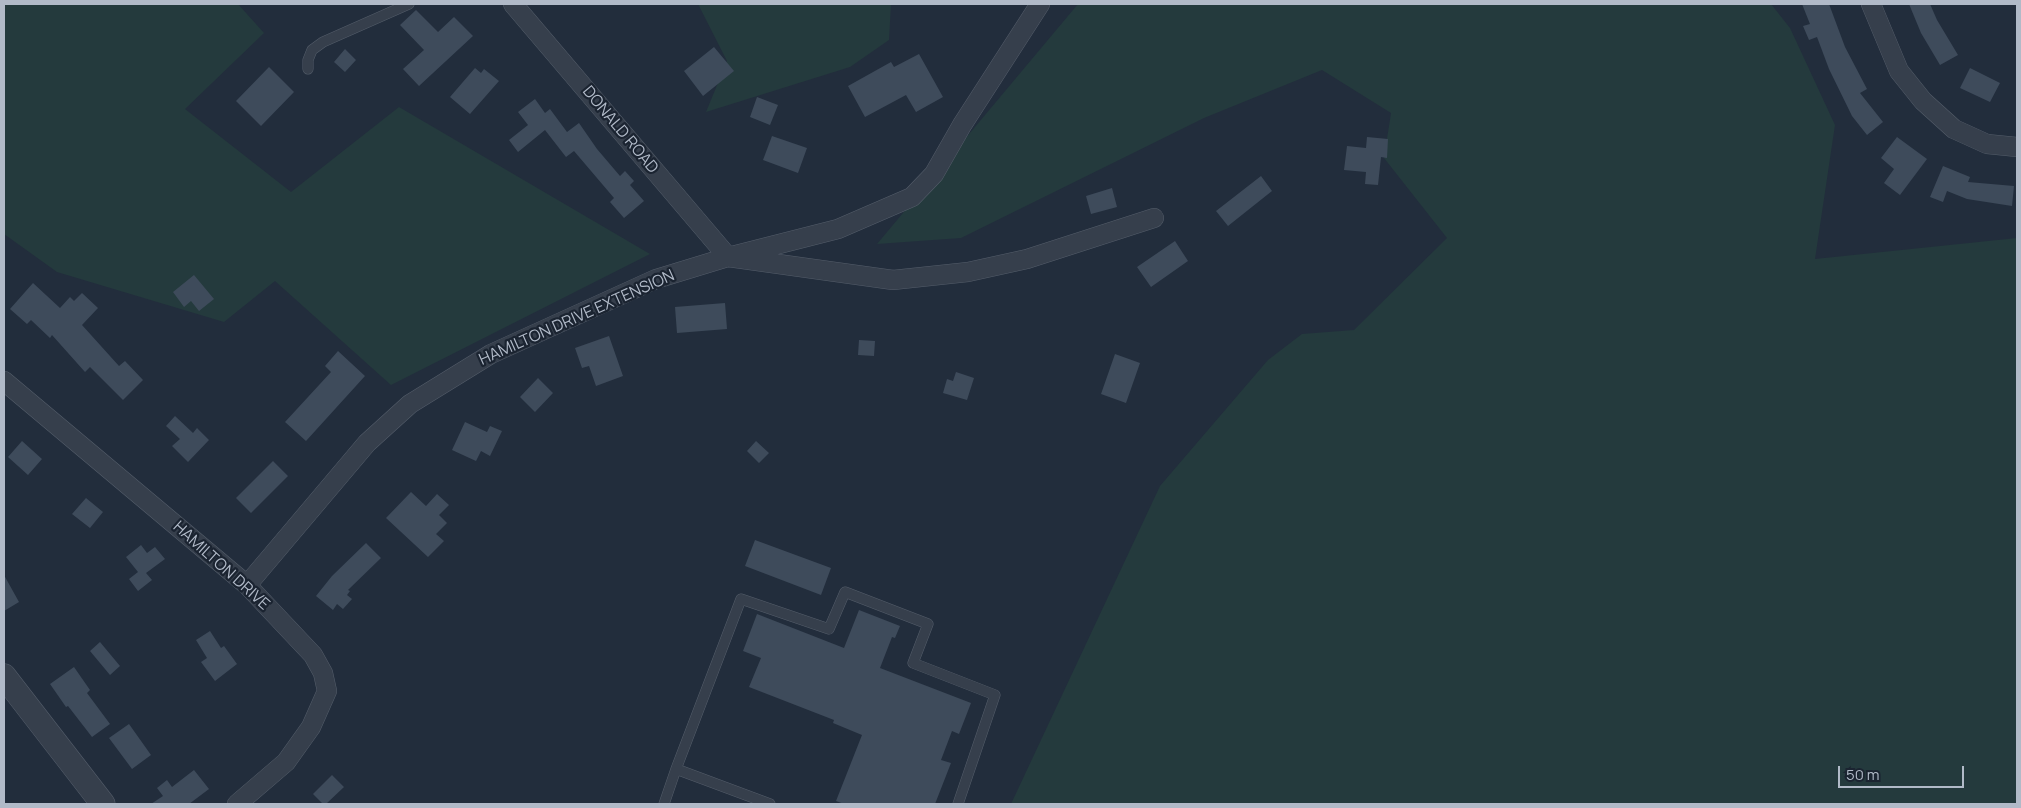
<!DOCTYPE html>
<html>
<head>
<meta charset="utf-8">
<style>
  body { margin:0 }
  #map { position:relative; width:2021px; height:808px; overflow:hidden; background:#222d3c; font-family:Manrope,sans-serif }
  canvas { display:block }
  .frame { position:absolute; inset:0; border:5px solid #b1bac8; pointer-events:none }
  .scale { position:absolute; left:1838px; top:766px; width:126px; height:22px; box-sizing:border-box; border:2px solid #b1bac8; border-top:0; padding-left:6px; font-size:15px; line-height:18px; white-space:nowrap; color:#b1bac8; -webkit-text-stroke:4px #1b2431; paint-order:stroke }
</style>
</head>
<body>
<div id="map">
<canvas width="2021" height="808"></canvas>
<div class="frame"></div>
<div class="scale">50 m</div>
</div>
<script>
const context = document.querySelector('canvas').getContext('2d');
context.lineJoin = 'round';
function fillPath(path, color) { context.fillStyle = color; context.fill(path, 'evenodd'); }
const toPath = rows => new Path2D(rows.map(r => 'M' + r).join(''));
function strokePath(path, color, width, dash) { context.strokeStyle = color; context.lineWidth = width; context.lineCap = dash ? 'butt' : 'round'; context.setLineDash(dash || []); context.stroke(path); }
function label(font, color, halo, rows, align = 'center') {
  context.font = font + ' Manrope,sans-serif'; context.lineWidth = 4.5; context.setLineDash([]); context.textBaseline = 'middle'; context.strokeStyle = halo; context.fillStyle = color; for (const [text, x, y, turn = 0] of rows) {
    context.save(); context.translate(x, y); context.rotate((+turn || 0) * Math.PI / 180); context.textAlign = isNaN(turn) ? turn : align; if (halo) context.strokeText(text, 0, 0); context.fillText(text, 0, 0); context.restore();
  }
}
fillPath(toPath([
  [4,4,238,4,264,33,185,109,291,192,399,107,650,254,391,385,275,281,224,322,57,272,4,234],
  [698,4,891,4,889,40,850,67,706,112,727,61],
  [1078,4,1771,4,1790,28,1835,125,1815,259,2017,238,2017,804,1011,804,1160,486,1268,360,1302,334,1354,330,1447,238,1384,158,1391,113,1322,70,1204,118,961,238,877,244]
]), '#243a3d');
fillPath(toPath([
  [1802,4,1829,4,1845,47,1867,89,1860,93,1883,122,1867,135,1852,116,1829,69,1817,37,1809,40,1803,26,1810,24],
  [1909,4,1930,4,1937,20,1958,55,1940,65,1921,33],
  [416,10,438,32,454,17,473,36,419,86,403,69,424,50,400,25],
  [714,47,734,71,703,96,684,71],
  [345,49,356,60,345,72,334,62],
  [919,54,943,97,916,112,906,95,865,117,848,86,891,62,894,67],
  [269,67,294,92,261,126,236,101],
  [475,68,481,73,484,69,499,81,470,114,450,97],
  [1970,68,2000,83,1990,102,1960,88],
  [757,97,778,105,770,125,750,117],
  [535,99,545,113,550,109,567,132,579,123,597,149,620,176,625,171,634,181,630,185,644,201,624,218,610,202,614,198,574,151,566,157,545,130,518,152,509,140,528,125,518,112],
  [772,136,807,148,798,173,763,160],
  [1367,137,1388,139,1387,158,1381,157,1378,185,1365,184,1366,172,1344,170,1347,146,1366,148],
  [1897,137,1927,159,1900,195,1884,183,1894,169,1881,158],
  [1943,166,1970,177,1968,182,2014,186,2012,206,1967,199,1947,191,1943,202,1930,197],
  [1261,176,1272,191,1228,226,1216,211],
  [1112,188,1117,207,1091,214,1086,196],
  [1175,241,1188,261,1151,287,1137,267],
  [194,275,214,299,199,311,191,301,184,307,173,292],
  [33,283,60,308,70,297,74,301,82,293,98,308,82,325,119,366,125,361,143,380,123,400,90,367,85,372,52,335,50,338,31,320,27,324,10,309],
  [725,303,727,329,677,333,675,307],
  [609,336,623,376,596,386,589,366,582,368,575,348],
  [859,340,875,341,874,356,858,355],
  [338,351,365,376,306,441,285,422,331,372,325,366],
  [1115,354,1140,363,1126,403,1101,394],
  [956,372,974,378,967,400,943,393,947,379,953,381],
  [538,378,553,393,535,412,520,397],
  [175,416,193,433,197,428,209,440,188,462,172,446,180,439,166,426],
  [465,422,487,432,490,426,502,431,490,456,481,451,476,461,452,450],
  [22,441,42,459,28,475,8,457],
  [756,441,769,453,759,463,747,451],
  [273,461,288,476,251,513,236,498],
  [411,492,426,506,437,494,449,505,439,515,447,523,436,534,444,541,428,557,386,518],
  [86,498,103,512,90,528,72,514],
  [755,540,831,568,821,595,745,566],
  [366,543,381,558,348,590,350,591,347,595,352,599,343,609,337,604,333,610,316,596,332,576],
  [141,545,147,553,155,547,165,559,146,573,152,580,138,591,129,579,138,572,126,557],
  [4,575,19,602,4,611],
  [859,610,900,626,895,638,892,637,880,668,971,703,959,734,952,731,941,760,951,763,935,804,844,804,836,801,862,735,833,723,834,720,749,687,761,658,743,651,757,614,844,648],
  [210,631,221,648,224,646,237,664,215,681,201,662,207,658,196,640],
  [100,642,120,666,110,675,90,651],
  [74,667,90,690,87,693,110,724,92,737,68,706,66,707,50,684],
  [129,724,151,755,132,769,109,738],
  [194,770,209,789,189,804,151,804,163,796,157,788,167,780,172,787],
  [332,775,344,787,326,804,323,804,313,794]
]), '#3e4b5b');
const service = toPath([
  [308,69,308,60,312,50,323,42,409,4],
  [676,769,741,599,829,629,845,592,928,624,913,663,995,695,958,804],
  [664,804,676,769,770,804]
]);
const minor = toPath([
  [513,4,728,257,893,280,968,272,1027,259,1154,218],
  [1871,4,1899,71,1923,101,1954,129,1987,144,2017,147],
  [4,381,247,585,313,655,323,673,327,691,311,727,286,762,237,804],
  [247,585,367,443,410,404,491,354,656,279,728,257,838,229,912,197,934,174,962,125,1040,4]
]);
const tertiary = toPath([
  [4,676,103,804]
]);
strokePath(service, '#545d6a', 11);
strokePath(minor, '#545d6a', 20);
strokePath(tertiary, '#545d6a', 25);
strokePath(service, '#363f4c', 10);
strokePath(minor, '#363f4c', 19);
strokePath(tertiary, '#363f4c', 24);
label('16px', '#b1bac8', '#1b2431', [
  ["DONALD ROAD",620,130,50],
  ["HAMILTON DRIVE EXTENSION",577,318,-24],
  ["HAMILTON DRIVE",221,566,42]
]);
</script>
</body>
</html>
